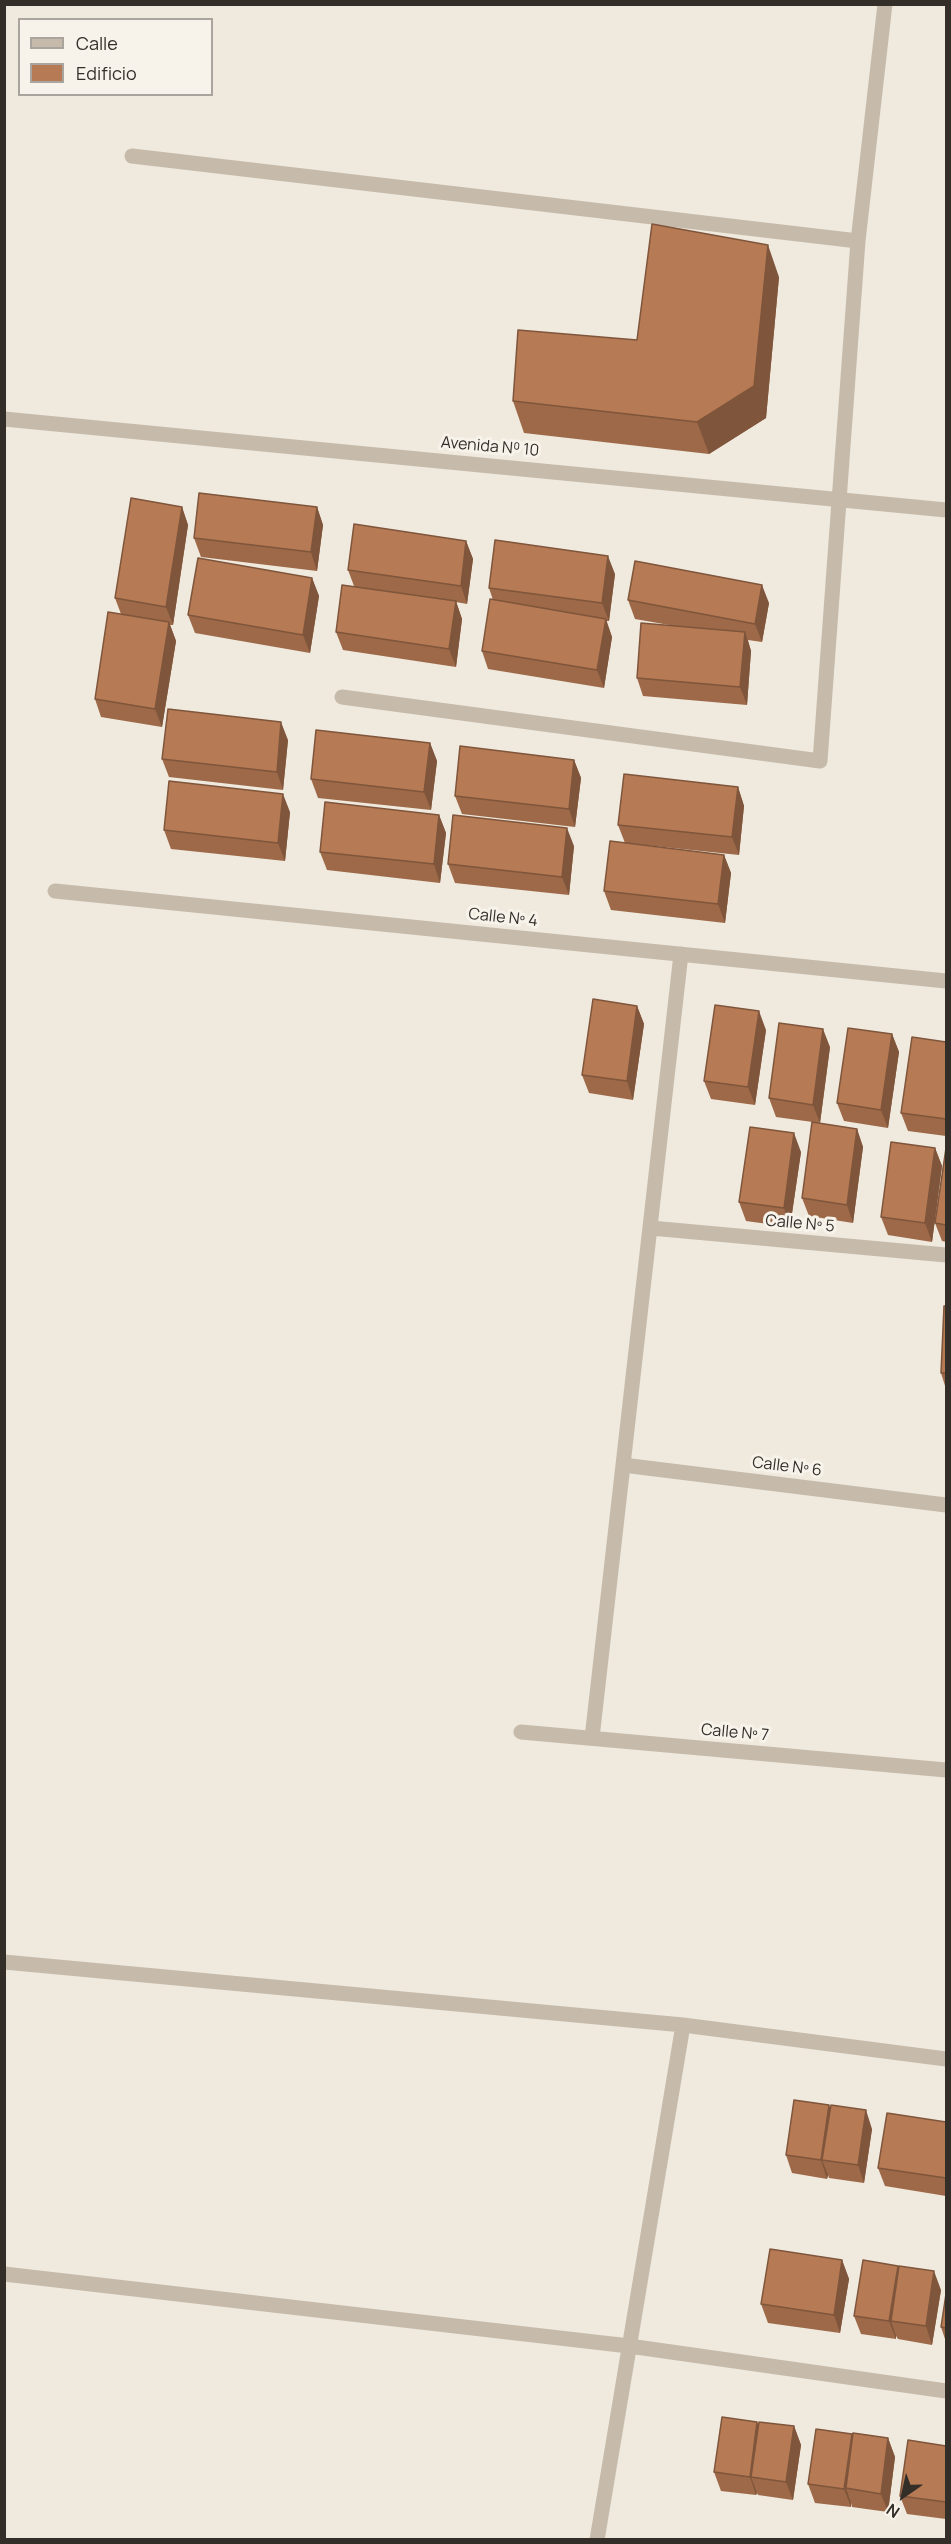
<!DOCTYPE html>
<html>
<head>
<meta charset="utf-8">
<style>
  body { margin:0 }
  #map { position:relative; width:951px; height:2544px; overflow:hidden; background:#efe9de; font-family:Manrope,sans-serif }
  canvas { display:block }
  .frame { position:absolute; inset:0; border:6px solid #342e29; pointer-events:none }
  .legend { position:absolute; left:18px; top:18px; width:195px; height:78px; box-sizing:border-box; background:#f7f3ea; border:2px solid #a9a49d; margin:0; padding:8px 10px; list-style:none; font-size:18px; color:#342e29 }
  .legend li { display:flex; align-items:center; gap:12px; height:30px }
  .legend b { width:30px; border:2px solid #a9a49d }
  .north { position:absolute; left:873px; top:2466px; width:60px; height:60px; -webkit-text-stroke:4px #f7f3ea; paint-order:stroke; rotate:214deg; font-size:16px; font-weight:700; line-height:24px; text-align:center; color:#342e29 }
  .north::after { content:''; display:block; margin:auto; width:21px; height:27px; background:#342e29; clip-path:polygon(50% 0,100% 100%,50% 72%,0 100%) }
</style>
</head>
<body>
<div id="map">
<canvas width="951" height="2544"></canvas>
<div class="frame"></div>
<ul class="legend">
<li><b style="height:8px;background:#c6bbab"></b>Calle</li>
<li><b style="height:16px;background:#b67a54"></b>Edificio</li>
</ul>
<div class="north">N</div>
</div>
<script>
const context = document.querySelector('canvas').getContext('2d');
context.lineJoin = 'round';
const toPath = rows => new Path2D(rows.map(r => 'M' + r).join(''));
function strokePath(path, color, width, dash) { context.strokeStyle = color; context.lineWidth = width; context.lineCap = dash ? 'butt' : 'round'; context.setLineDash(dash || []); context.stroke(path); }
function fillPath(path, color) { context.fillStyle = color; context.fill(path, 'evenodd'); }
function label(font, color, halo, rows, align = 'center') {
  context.font = font + ' Manrope,sans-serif'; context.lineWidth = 6; context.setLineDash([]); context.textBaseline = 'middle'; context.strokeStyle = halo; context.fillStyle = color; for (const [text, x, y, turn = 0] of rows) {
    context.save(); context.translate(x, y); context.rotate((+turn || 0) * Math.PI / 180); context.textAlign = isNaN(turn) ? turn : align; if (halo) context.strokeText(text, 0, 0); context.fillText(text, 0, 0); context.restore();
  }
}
strokePath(toPath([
  [132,156,858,241],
  [4,419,946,510],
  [342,697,820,761,858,241,885,4],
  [55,891,946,981],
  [651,1228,946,1255],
  [623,1465,946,1505],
  [521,1732,946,1770],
  [592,1738,681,954],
  [4,1962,683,2025,946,2059],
  [4,2274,629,2346,946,2391],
  [597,2540,683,2025]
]), '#c6bbab', 15);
fillPath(toPath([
  [779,277,766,418,709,454,524,433,513,401],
  [182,507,188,525,173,625,170,625,176,641,162,727,101,717,95,699,121,614,115,598],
  [317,507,323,525,317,571,201,557,194,538],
  [466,541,473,559,467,604,456,602,462,619,456,667,343,650,336,632,354,586,348,570],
  [615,574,609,621,606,621,612,637,604,688,488,669,482,651,493,600,489,588],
  [312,578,319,596,310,653,195,633,188,615],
  [628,600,769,603,762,642,748,640,751,651,747,705,643,696,637,678,675,626,635,619],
  [288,740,283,790,169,777,162,759],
  [430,743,437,761,431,810,318,798,311,779],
  [574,760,581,778,575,827,462,814,455,796],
  [738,787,744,806,739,855,625,843,618,825],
  [290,812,285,861,171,849,164,830],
  [439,815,446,833,440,883,327,870,320,852],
  [574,846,569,895,455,883,448,864],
  [724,855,731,873,725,923,611,910,604,891],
  [637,1006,644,1024,633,1100,589,1093,582,1075],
  [766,1030,755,1105,711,1099,704,1081],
  [892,1034,899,1052,888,1128,844,1121,837,1103],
  [946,1042,946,1136,908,1131,901,1113],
  [830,1047,820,1123,776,1117,769,1098],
  [857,1129,863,1147,853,1223,809,1216,802,1198],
  [935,1148,942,1166,932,1242,888,1235,881,1217],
  [946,1148,946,1242,942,1241,935,1223],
  [801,1152,790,1227,746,1221,739,1202],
  [946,1306,946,1389,941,1373],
  [829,2105,830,2109,872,2129,864,2183,829,2178,828,2175,827,2179,792,2173,786,2155],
  [946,2122,946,2196,885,2186,878,2168],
  [842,2260,849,2279,840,2333,768,2323,761,2304],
  [898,2266,899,2269,941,2290,932,2345,898,2339,896,2336,896,2339,861,2334,854,2316],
  [946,2294,946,2342,941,2327],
  [757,2422,758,2426,794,2426,801,2445,793,2500,758,2495,757,2493,756,2495,721,2491,714,2472],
  [853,2436,888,2438,895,2457,888,2512,852,2507,851,2503,851,2507,815,2503,808,2484],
  [946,2446,946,2519,907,2514,900,2496]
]), '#9d6948');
fillPath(toPath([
  [768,245,779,277,766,418,709,454,697,422],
  [182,507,188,525,173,625,166,607],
  [317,507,323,525,317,571,311,552],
  [466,541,473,559,467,604,461,586],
  [608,556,615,574,609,621,602,603],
  [312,578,319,596,310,653,303,635],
  [762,585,769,603,762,642,755,624],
  [456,601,462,619,456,667,449,649],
  [606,619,612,637,604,688,597,670],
  [169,622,176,641,162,727,155,709],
  [745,632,751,651,747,705,740,687],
  [281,722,288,740,283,790,277,772],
  [430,743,437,761,431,810,424,792],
  [574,760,581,778,575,827,569,809],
  [738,787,744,806,739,855,732,837],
  [283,794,290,812,285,861,278,843],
  [439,815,446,833,440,883,434,864],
  [567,828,574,846,569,895,562,877],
  [724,855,731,873,725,923,718,904],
  [637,1006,644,1024,633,1100,627,1081],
  [759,1011,766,1030,755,1105,748,1087],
  [823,1029,830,1047,820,1123,813,1105],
  [892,1034,899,1052,888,1128,881,1110],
  [857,1129,863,1147,853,1223,847,1205],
  [794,1133,801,1152,790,1227,784,1208],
  [935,1148,942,1166,932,1242,925,1223],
  [829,2105,836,2123,822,2160,828,2175,827,2179,821,2160],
  [866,2110,872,2129,864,2183,858,2165],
  [842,2260,849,2279,840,2333,834,2315],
  [898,2266,904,2284,891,2321,896,2336,896,2339,889,2321],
  [934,2271,941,2290,932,2345,926,2326],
  [757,2422,763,2440,751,2477,757,2493,756,2495,750,2477],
  [794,2426,801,2445,793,2500,786,2482],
  [852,2434,858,2452,846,2488,851,2503,851,2507,844,2489],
  [888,2438,895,2457,888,2512,881,2494]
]), '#7f553b');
const building = toPath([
  [652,224,768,245,754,386,697,422,513,401,518,330,637,340,652,224],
  [199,493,317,507,311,552,194,538,199,493],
  [131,498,182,507,166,607,115,598,131,498],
  [354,524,466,541,461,586,348,570,354,524],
  [495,540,608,556,602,603,489,588,495,540],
  [198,558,312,578,303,635,188,615,198,558],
  [635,561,762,585,755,624,628,600,635,561],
  [342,585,456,601,449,649,336,632,342,585],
  [490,599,606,619,597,670,482,651,490,599],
  [108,612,169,622,155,709,95,699,108,612],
  [641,623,745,632,740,687,637,678,641,623],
  [168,709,281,722,277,772,162,759,168,709],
  [316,730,430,743,424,792,311,779,316,730],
  [460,746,574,760,569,809,455,796,460,746],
  [624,774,738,787,732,837,618,825,624,774],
  [169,781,283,794,278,843,164,830,169,781],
  [325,802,439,815,434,864,320,852,325,802],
  [453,815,567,828,562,877,448,864,453,815],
  [610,841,724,855,718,904,604,891,610,841],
  [593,999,637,1006,627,1081,582,1075,593,999],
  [715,1005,759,1011,748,1087,704,1081,715,1005],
  [779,1023,823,1029,813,1105,769,1098,779,1023],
  [848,1028,892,1034,881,1110,837,1103,848,1028],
  [912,1037,946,1042,946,1119,901,1113,912,1037],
  [812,1122,857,1129,847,1205,802,1198,812,1122],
  [750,1127,794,1133,784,1208,739,1202,750,1127],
  [891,1142,935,1148,925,1223,881,1217,891,1142],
  [946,1148,946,1225,935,1223,946,1148],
  [944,1306,946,1306,946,1373,941,1373,944,1306],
  [794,2100,829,2105,821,2160,786,2155,794,2100],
  [831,2105,866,2110,858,2165,822,2160,831,2105],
  [887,2113,946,2122,946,2178,878,2168,887,2113],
  [770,2249,842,2260,834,2315,761,2304,770,2249],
  [863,2260,898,2266,889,2321,854,2316,863,2260],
  [899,2266,934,2271,926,2326,891,2321,899,2266],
  [946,2294,946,2328,941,2327,946,2294],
  [722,2417,757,2422,750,2477,714,2472,722,2417],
  [759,2422,794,2426,786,2482,751,2477,759,2422],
  [816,2429,852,2434,844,2489,808,2484,816,2429],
  [853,2433,888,2438,881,2494,846,2488,853,2433],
  [908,2440,946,2446,946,2502,900,2496,908,2440]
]);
fillPath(building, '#b67a54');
strokePath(building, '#7f553b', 1.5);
label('16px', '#342e29', '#f7f3ea', [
  ["Avenida N⁰ 10",490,447,5],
  ["Calle Nº 4",503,918,6],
  ["Calle Nº 5",800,1224,5],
  ["Calle Nº 6",787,1467,7],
  ["Calle Nº 7",735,1733,5]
]);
</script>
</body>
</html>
